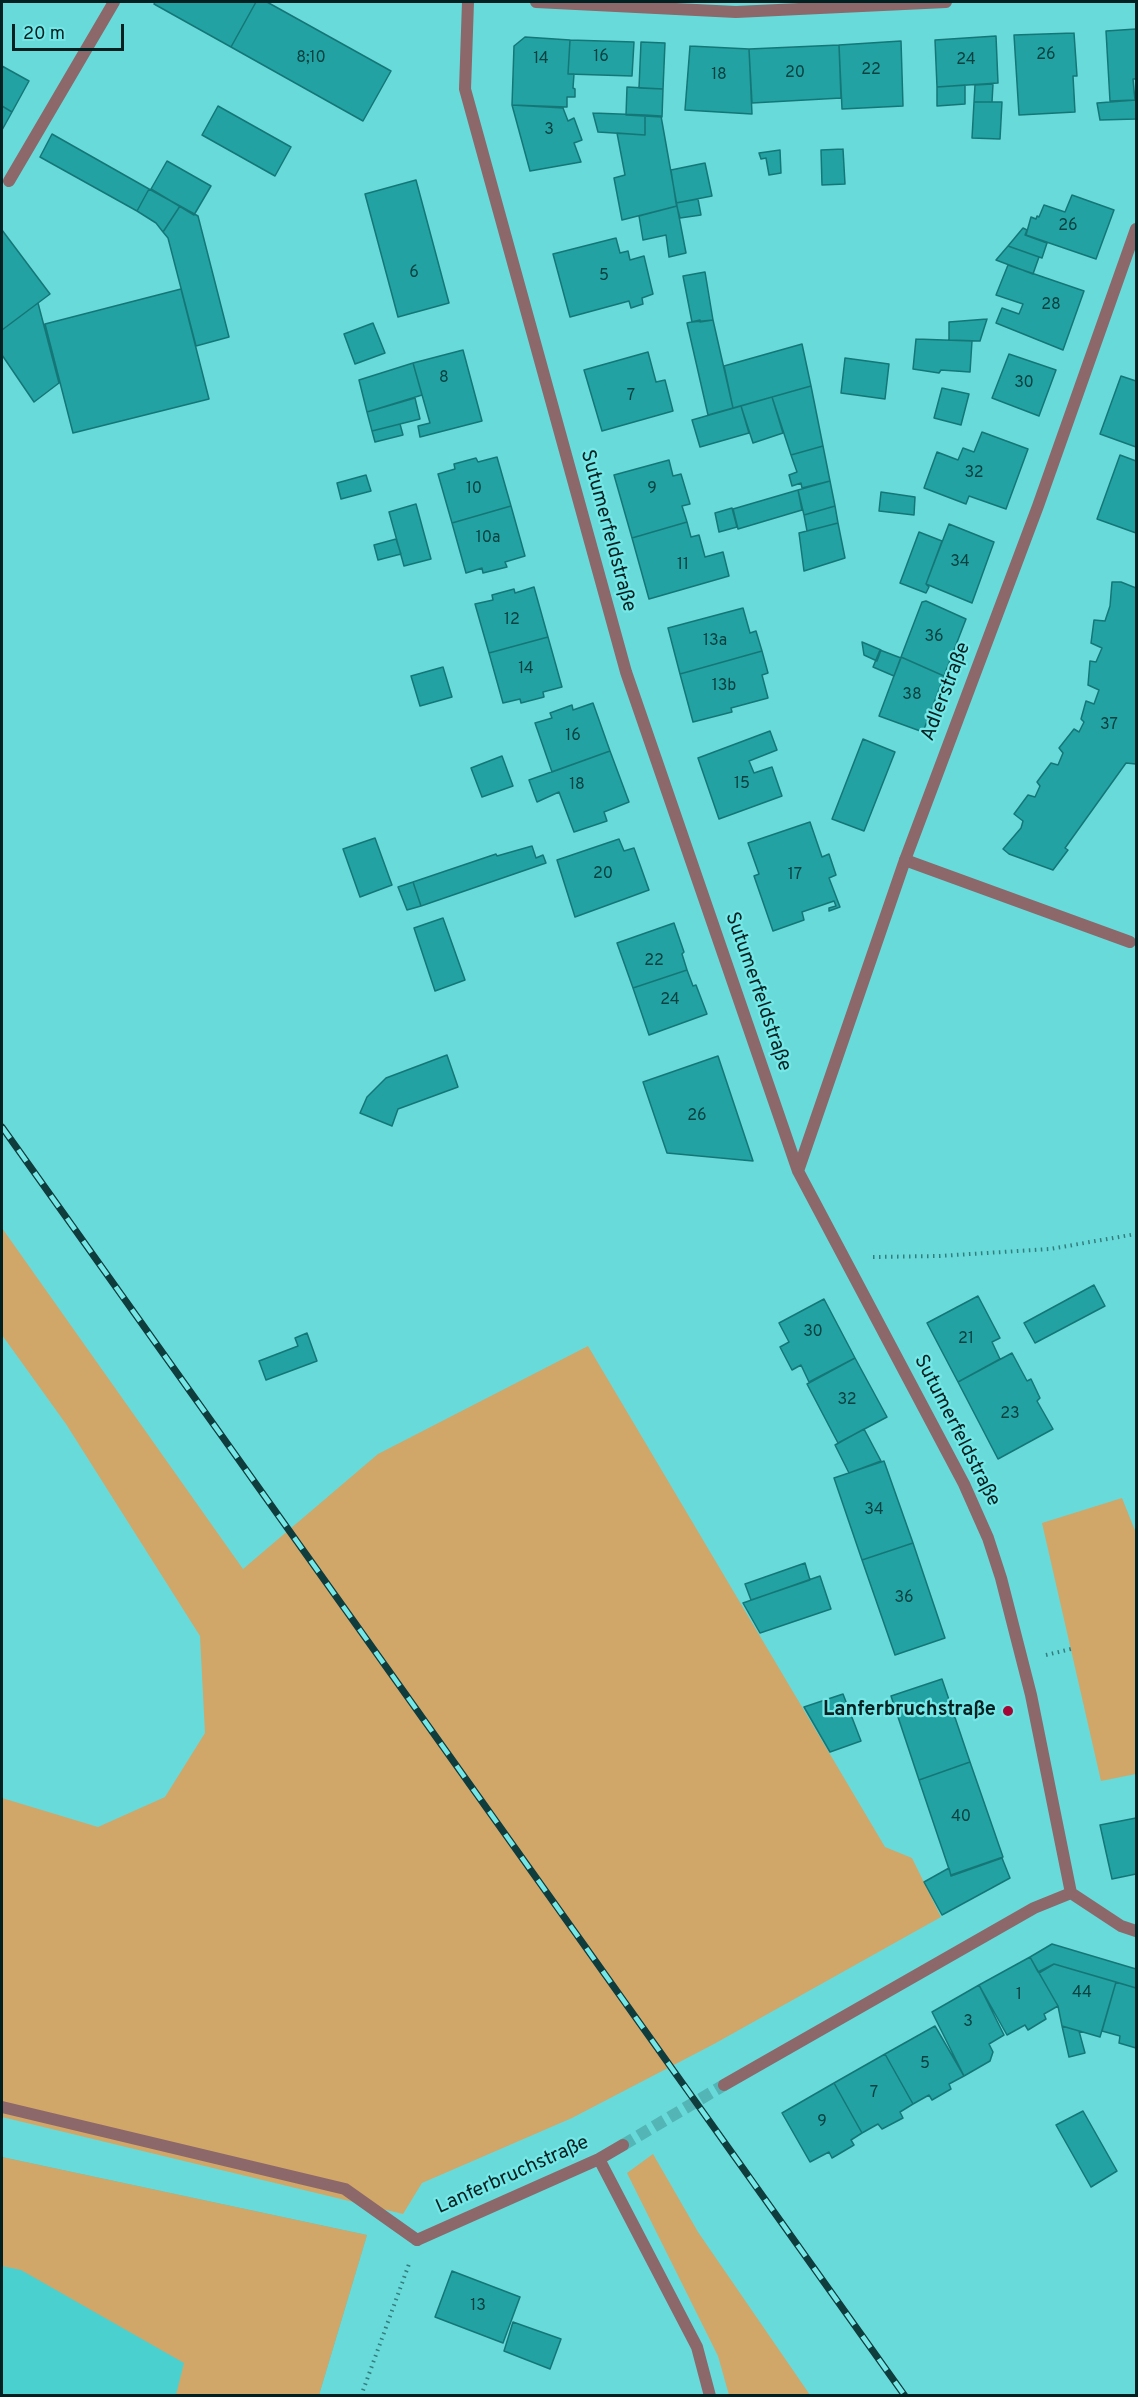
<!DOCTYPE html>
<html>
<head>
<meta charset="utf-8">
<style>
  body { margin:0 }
  #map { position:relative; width:1138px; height:2397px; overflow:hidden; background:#68dada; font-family:Overpass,sans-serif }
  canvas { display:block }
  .frame { position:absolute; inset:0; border:3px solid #002121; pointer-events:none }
  .scale { position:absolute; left:12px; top:24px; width:112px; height:27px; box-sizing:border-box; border:3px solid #002121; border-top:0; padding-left:8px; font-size:18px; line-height:21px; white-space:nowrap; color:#002121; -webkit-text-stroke:4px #76e7e7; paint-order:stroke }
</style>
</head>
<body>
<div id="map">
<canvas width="1138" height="2397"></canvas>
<div class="frame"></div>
<div class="scale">20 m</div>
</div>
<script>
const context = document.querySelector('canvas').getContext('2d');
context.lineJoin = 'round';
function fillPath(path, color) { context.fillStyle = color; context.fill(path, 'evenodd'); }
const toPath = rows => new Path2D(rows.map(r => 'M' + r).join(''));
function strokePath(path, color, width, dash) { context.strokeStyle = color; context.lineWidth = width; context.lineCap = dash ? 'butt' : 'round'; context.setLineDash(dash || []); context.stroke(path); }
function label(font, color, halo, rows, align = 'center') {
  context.font = font + ' Overpass,sans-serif'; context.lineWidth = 4.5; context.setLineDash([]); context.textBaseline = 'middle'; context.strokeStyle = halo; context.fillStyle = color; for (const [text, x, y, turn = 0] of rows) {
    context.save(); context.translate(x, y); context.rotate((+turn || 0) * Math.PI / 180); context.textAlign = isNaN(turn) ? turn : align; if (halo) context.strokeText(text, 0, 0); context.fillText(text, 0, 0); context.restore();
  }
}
fillPath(toPath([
  [2,2157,367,2235,319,2395,2,2396]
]), '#4bd0d0');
fillPath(toPath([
  [2,1228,243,1569,378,1454,588,1346,885,1847,912,1858,941,1917,714,2044,572,2118,422,2183,403,2214,2,2117,2,1798,98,1827,165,1797,205,1733,200,1636,66,1424,2,1335],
  [1122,1498,1136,1533,1136,1774,1101,1781,1042,1523],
  [653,2154,698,2232,810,2395,729,2395,718,2356,627,2173],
  [2,2157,367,2235,319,2395,176,2395,184,2363,21,2270,2,2266]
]), '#d1a669');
const building = toPath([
  [155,2,256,2,231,47,154,4,155,2],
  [256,2,267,2,391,71,363,121,231,47,256,2],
  [1136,29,1136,79,1133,79,1135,100,1110,101,1106,31,1136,29],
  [1074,33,1077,76,1073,76,1075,112,1019,115,1014,35,1074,33],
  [996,36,998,83,937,87,935,40,996,36],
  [525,37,570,40,568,74,574,74,573,88,575,89,575,97,567,97,567,107,512,105,514,46,525,37],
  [570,40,634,42,632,76,568,74,570,40],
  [901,41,903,106,842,109,839,45,901,41],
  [641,42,665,43,663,89,639,88,641,42],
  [839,45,841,98,752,103,749,49,839,45],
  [690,46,749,49,752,114,685,110,690,46],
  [2,66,29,81,12,112,2,106,2,66],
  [993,84,992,102,974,102,975,85,993,84],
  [965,85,965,104,937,106,937,87,965,85],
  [627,87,663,89,662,117,626,115,627,87],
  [1136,100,1136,119,1100,120,1097,103,1136,100],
  [974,102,1002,102,1000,139,972,138,974,102],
  [512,105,563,108,568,121,574,118,582,140,574,143,581,162,530,171,512,105],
  [2,106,12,112,2,130,2,106],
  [218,106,291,147,275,176,202,135,218,106],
  [593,113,645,115,645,135,598,132,593,113],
  [645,115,661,116,677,206,622,220,614,178,625,175,617,133,645,135,645,115],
  [52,134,149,189,137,211,40,157,52,134],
  [843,149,845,184,822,185,821,150,843,149],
  [780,150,781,173,769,175,766,158,761,159,759,153,780,150],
  [167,161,211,186,194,215,151,189,167,161],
  [705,163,712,196,676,203,671,170,705,163],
  [416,180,449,303,398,317,365,194,416,180],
  [149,189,180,206,163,232,156,223,137,211,149,189],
  [1072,195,1114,210,1096,259,1026,235,1031,217,1036,219,1037,216,1039,217,1044,205,1065,212,1072,195],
  [698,199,701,215,680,218,676,203,698,199],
  [180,206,198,216,229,337,196,346,168,238,163,232,180,206],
  [677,206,686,253,669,257,666,235,643,240,639,216,677,206],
  [1023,228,1027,230,1025,235,1047,243,1042,258,1008,246,1023,228],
  [2,230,50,294,2,330,2,230],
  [616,238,620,253,628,251,630,260,644,256,653,294,642,298,643,304,631,308,629,301,570,317,553,254,616,238],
  [1008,246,1039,257,1033,274,996,260,1008,246],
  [1008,265,1084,291,1063,350,996,323,1002,308,1019,314,1023,304,996,295,1008,265],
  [705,272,713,320,692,322,683,276,705,272],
  [181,289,209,399,73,433,45,324,181,289],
  [38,303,59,383,34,402,2,355,2,330,38,303],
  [987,319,980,341,949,340,949,322,987,319],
  [700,320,700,322,713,320,733,408,708,415,687,323,700,320],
  [373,323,385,353,355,364,344,334,373,323],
  [916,339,972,341,970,372,941,370,939,373,913,369,916,339],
  [802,344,811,386,733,408,724,366,802,344],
  [463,350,482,421,420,437,418,426,430,423,413,363,463,350],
  [648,352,656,382,665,380,673,411,602,431,584,370,648,352],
  [1009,354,1056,370,1039,416,992,398,1009,354],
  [845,358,889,364,885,399,841,393,845,358],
  [413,363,422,395,367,412,359,380,413,363],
  [1121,376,1136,381,1136,447,1100,434,1121,376],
  [811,386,823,446,791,455,772,397,811,386],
  [942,388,969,394,961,425,934,418,942,388],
  [772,397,783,433,753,443,741,406,772,397],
  [415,398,420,419,372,431,367,412,415,398],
  [741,406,749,433,700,447,692,420,741,406],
  [400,424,403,435,375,442,372,431,400,424],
  [982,432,1028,449,1006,509,969,496,966,504,924,488,937,452,958,460,963,448,974,452,982,432],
  [823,446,830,481,802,488,801,483,792,486,789,475,797,472,791,455,823,446],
  [1120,455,1136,461,1136,533,1097,519,1120,455],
  [497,457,511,506,452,523,438,474,455,469,454,464,476,458,478,462,497,457],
  [669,460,673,476,681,474,690,504,682,506,687,522,632,538,614,475,669,460],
  [366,475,371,491,341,499,337,483,366,475],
  [830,481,835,506,804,515,798,490,830,481],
  [798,490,802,510,738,529,733,509,798,490],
  [881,492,915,497,914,515,879,511,881,492],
  [416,504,431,559,404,566,389,512,416,504],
  [511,506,525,556,505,562,507,567,483,573,482,568,466,573,452,523,511,506],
  [835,506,838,523,807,531,804,515,835,506],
  [732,508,737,527,719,532,715,513,732,508],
  [687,522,691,537,699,535,705,557,723,552,729,576,649,599,632,538,687,522],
  [838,523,845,558,804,571,799,533,838,523],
  [949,524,994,542,972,603,926,584,949,524],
  [919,532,942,541,926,584,929,587,926,593,900,583,919,532],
  [396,539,401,554,378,560,374,545,396,539],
  [1112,582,1121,582,1136,588,1136,764,1126,763,1065,848,1068,850,1053,870,1009,854,1003,849,1021,828,1023,821,1014,814,1028,795,1035,797,1040,786,1037,782,1051,763,1058,765,1063,753,1059,748,1074,729,1079,732,1084,722,1081,719,1086,701,1094,704,1099,690,1088,685,1090,661,1096,662,1102,648,1091,643,1094,620,1105,621,1110,606,1112,582],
  [534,587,548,637,489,653,475,604,493,600,492,595,514,589,515,593,534,587],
  [926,601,966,619,944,676,901,657,922,602,926,601],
  [743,608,750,633,756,631,762,651,680,674,668,628,743,608],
  [548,637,562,687,543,692,544,697,521,703,520,699,503,703,489,653,548,637],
  [862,642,881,650,877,661,864,655,862,642],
  [880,650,901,658,894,676,873,667,880,650],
  [762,651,768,673,762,675,768,698,731,708,732,712,693,722,680,674,762,651],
  [901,657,944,676,923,732,879,716,901,657],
  [443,667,452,697,420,706,411,676,443,667],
  [593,703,610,751,552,772,535,723,552,718,550,713,572,705,573,710,593,703],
  [770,731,777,750,749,761,754,773,772,767,782,796,719,819,698,758,770,731],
  [863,739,895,752,864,831,832,819,863,739],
  [610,751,629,802,604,812,607,821,574,832,559,792,537,802,529,780,610,751],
  [502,756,513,786,482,797,471,768,502,756],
  [810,822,822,857,829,854,836,875,829,878,840,907,829,911,829,908,836,906,834,901,802,912,804,920,773,931,754,876,759,874,748,843,810,822],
  [375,838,392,885,360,897,343,849,375,838],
  [619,839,624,851,634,848,649,890,575,917,557,860,619,839],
  [532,846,536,858,543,855,546,863,421,906,413,882,496,854,497,856,532,846],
  [413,882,421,906,407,910,398,887,413,882],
  [443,918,465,980,435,991,414,928,443,918],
  [674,923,684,952,682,954,687,970,633,988,617,943,674,923],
  [687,970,693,986,696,985,707,1014,649,1035,633,988,687,970],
  [447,1055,458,1087,398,1109,392,1126,360,1113,367,1097,386,1078,447,1055],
  [718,1056,753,1161,667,1153,643,1082,718,1056],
  [1094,1285,1105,1306,1035,1343,1024,1323,1094,1285],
  [978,1296,1000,1338,992,1342,1000,1359,958,1382,927,1323,978,1296],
  [824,1299,855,1358,809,1382,801,1365,792,1370,780,1347,789,1342,779,1323,824,1299],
  [307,1333,317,1361,266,1380,259,1361,298,1346,295,1338,307,1333],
  [1012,1353,1027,1381,1031,1379,1040,1398,1037,1401,1053,1429,998,1459,958,1382,1012,1353],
  [855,1358,887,1417,838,1443,807,1384,855,1358],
  [864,1429,881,1461,849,1473,835,1445,864,1429],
  [884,1461,913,1543,862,1560,834,1478,884,1461],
  [913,1543,945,1638,895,1655,862,1560,913,1543],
  [805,1563,810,1580,751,1600,745,1584,805,1563],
  [820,1576,831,1609,760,1633,743,1603,820,1576],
  [942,1679,970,1762,919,1780,891,1696,942,1679],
  [843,1694,861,1741,830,1752,804,1707,843,1694],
  [970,1762,1003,1857,951,1875,919,1780,970,1762],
  [1136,1818,1136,1874,1112,1879,1100,1825,1136,1818],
  [1002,1858,1010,1878,942,1915,924,1882,949,1868,951,1876,1002,1858],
  [1052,1944,1136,1969,1136,1988,1054,1964,1038,1972,1030,1957,1052,1944],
  [1030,1957,1058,2006,1044,2014,1046,2019,1028,2030,1025,2025,1007,2035,979,1985,1030,1957],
  [1054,1964,1116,1982,1100,2037,1062,2026,1058,2006,1039,1973,1054,1964],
  [1116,1982,1136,1988,1136,2048,1119,2043,1120,2036,1102,2031,1116,1982],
  [979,1985,1004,2035,989,2044,993,2052,990,2061,964,2076,932,2012,979,1985],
  [935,2026,964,2076,949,2084,951,2089,932,2100,929,2095,913,2104,885,2054,935,2026],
  [1062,2026,1079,2031,1085,2053,1069,2057,1062,2026],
  [885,2054,913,2104,900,2112,903,2118,882,2129,878,2124,862,2133,834,2083,885,2054],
  [834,2083,862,2133,851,2140,854,2145,832,2158,829,2152,810,2162,782,2113,834,2083],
  [1083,2111,1117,2171,1091,2187,1056,2125,1083,2111],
  [452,2271,520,2297,503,2343,435,2317,452,2271],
  [513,2322,561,2339,550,2369,504,2351,513,2322]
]);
fillPath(building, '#22a2a2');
strokePath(building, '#157677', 1.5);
strokePath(toPath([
  [623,2145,724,2085]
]), '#53b5b5', 12, [12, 6]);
strokePath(toPath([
  [873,1257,939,1256,1050,1249,1136,1234],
  [1046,1655,1071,1649],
  [361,2396,409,2264]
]), '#347d7d', 4, [1.5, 4.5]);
strokePath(toPath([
  [9,181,114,2],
  [905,860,1130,942],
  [2,2107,345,2189,417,2240]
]), '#8c686a', 12);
strokePath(toPath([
  [468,2,465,89,626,672,798,1171,964,1484,988,1538,1001,1578,1031,1695,1071,1893,1121,1926,1136,1931],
  [798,1171,905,860,1038,506,1136,229],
  [724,2085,1034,1908,1071,1893],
  [599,2159,697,2347,710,2396],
  [417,2240,599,2159,623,2145]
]), '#8c686a', 12);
strokePath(toPath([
  [536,2,736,12,946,2]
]), '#8c686a', 12);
const rail = toPath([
  [2,1127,905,2396]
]);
strokePath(rail, '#0f3c3c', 7);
strokePath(rail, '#76e7e7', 4.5, [14]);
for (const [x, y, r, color] of [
  [1008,1711,6,"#a40635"]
]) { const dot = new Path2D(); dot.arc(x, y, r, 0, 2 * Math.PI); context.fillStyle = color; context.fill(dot); strokePath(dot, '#76e7e7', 2); }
label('16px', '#084141', null, [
  ["26",1046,56],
  ["16",601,58],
  ["8;10",311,59],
  ["14",541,60],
  ["24",966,61],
  ["22",871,71],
  ["20",795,74],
  ["18",719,76],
  ["3",549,131],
  ["26",1068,227],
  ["6",414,274],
  ["5",604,277],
  ["28",1051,306],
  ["8",444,379],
  ["30",1024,384],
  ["7",631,397],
  ["32",974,474],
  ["10",474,490],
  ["9",652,490],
  ["10a",488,539],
  ["34",960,563],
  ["11",683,566],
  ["12",512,621],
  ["36",934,638],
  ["13a",715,642],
  ["14",526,670],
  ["13b",724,687],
  ["38",912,696],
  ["37",1109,726],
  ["16",573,737],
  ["15",742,785],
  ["18",577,786],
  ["20",603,875],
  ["17",795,876],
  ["22",654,962],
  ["24",670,1001],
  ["26",697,1117],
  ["30",813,1333],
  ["21",966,1340],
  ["32",847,1401],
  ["23",1010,1415],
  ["34",874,1511],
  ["36",904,1599],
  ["40",961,1818],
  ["44",1082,1994],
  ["1",1019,1996],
  ["3",968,2023],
  ["5",925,2065],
  ["7",874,2094],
  ["9",822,2123],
  ["13",478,2307]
]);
label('20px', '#002121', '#76e7e7', [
  ["Sutumerfeldstraße",607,531,75],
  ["Adlerstraße",947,692,-69],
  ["Sutumerfeldstraße",757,992,71],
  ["Sutumerfeldstraße",956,1431,63],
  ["Lanferbruchstraße",513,2176,-24]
]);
label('bold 20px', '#002121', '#76e7e7', [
  ["Lanferbruchstraße",996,1711]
], 'right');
</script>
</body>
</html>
